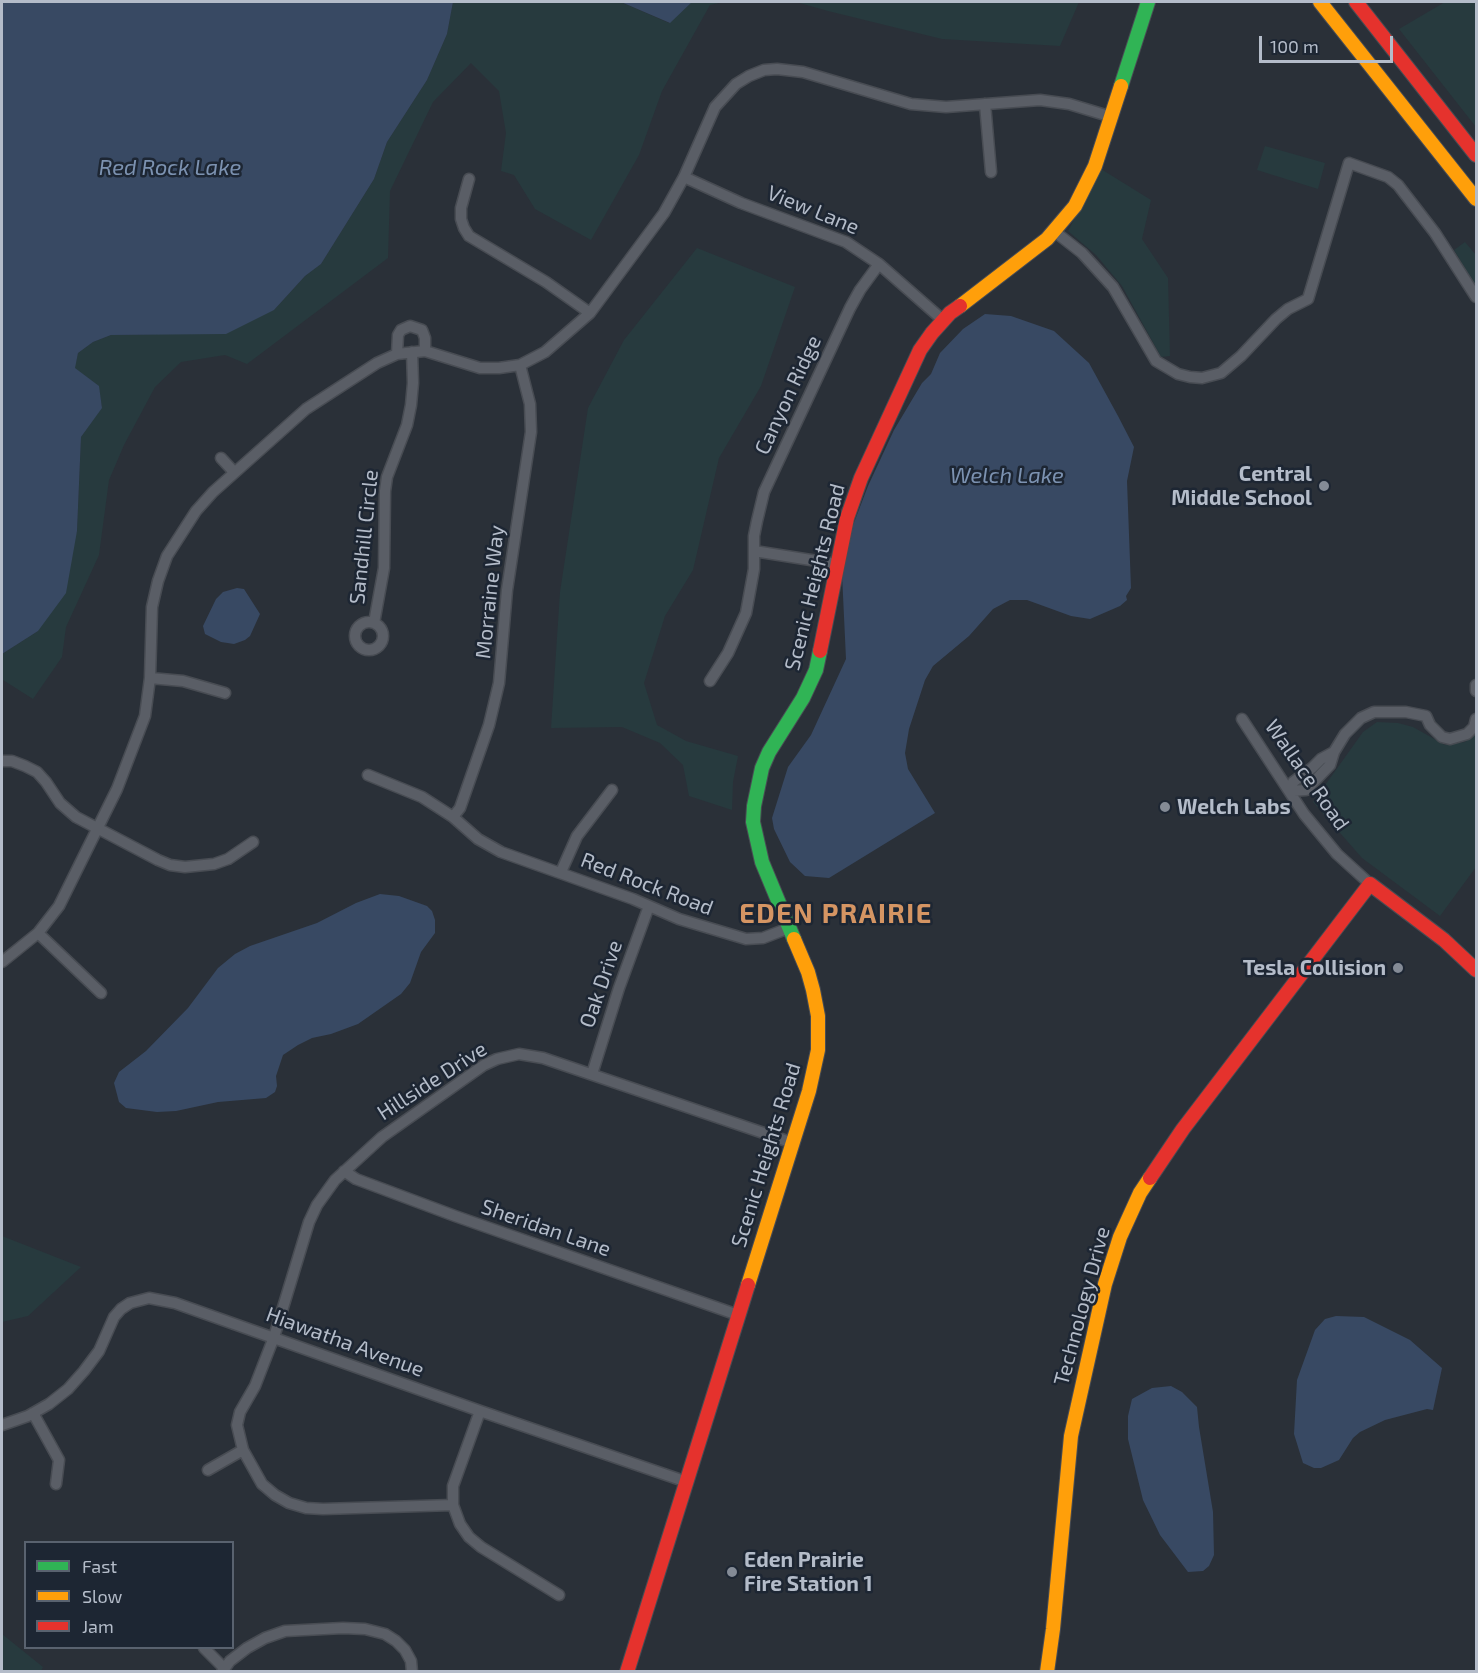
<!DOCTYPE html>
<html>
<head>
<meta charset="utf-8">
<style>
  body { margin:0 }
  #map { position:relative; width:1478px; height:1673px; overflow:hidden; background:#2a3038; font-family:"Exo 2",sans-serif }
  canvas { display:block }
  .frame { position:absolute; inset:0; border:3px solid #b4bcc9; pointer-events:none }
  .legend { position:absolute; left:24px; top:1541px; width:210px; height:108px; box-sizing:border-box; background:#1d2633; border:2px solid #59626f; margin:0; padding:8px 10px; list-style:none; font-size:18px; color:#b4bcc9 }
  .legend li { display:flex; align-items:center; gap:12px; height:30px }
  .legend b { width:30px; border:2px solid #59626f }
  .scale { position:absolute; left:1259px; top:36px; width:134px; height:27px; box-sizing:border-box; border:3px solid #b4bcc9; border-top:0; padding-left:8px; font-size:18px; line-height:21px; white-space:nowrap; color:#b4bcc9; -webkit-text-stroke:4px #1d2633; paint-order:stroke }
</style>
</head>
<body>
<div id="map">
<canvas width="1478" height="1673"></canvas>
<div class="frame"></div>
<ul class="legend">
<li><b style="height:8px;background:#30b455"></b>Fast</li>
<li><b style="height:8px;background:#ff9f0a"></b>Slow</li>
<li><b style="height:8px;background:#e5322d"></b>Jam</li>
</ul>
<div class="scale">100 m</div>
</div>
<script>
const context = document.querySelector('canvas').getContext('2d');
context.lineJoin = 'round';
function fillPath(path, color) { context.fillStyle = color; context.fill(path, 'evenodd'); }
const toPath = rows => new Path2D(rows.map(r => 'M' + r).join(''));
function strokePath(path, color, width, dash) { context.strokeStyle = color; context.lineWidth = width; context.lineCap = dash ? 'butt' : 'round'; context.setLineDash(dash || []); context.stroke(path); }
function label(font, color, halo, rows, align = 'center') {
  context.font = font + ' "Exo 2",sans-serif'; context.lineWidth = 5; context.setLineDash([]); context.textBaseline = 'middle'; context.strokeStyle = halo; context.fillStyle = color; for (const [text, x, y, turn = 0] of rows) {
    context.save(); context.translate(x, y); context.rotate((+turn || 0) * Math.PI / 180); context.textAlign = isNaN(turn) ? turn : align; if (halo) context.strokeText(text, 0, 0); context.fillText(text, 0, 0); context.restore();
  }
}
fillPath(toPath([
  [453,2,621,2,669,23,692,2,723,2,710,5,662,91,639,155,591,240,535,209,514,175,501,171,506,133,499,91,471,63,433,102,390,191,388,258,247,364,225,355,181,362,155,387,124,445,109,480,99,555,66,627,62,657,33,699,3,680,2,680,2,654,38,631,77,531,81,437,102,407,98,386,74,368,78,353,93,342,111,335,205,333,274,310,305,276,321,264,374,179,387,142,427,80,447,34],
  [796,2,1079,2,1060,46,942,39,828,11],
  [1445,2,1476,2,1476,127,1399,29],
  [1265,146,1325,163,1318,189,1257,170],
  [1101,169,1151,200,1142,239,1168,278,1170,356,1161,357,1122,286,1096,255,1068,231],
  [1465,242,1476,255,1476,287,1454,250],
  [697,248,795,287,761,386,719,458,693,570,665,616,644,683,657,725,686,741,738,756,733,782,732,810,689,796,683,765,660,743,622,727,551,728,560,592,588,408,624,340],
  [1377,722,1398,723,1413,727,1445,745,1465,742,1476,732,1476,867,1440,916,1362,858,1313,802,1363,732],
  [2,1236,81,1267,28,1316,2,1322],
  [2,1634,43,1667,41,1671,2,1671]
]), '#273a3e');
fillPath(toPath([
  [2,2,453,2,447,34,427,80,387,142,374,179,321,264,305,276,274,310,226,334,111,335,93,342,78,353,75,368,99,386,102,408,81,437,77,531,66,593,38,631,2,654],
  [621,2,692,2,670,23],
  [985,314,1011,316,1054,331,1089,363,1118,416,1134,447,1127,481,1131,588,1126,596,1127,600,1120,606,1090,619,1071,616,1027,600,1010,600,993,609,969,636,933,666,925,680,909,729,905,753,908,769,935,813,829,878,805,876,790,862,774,829,772,818,788,767,811,735,846,659,842,574,844,543,850,533,868,486,894,430,922,383,931,374,940,353,963,329],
  [237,588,244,589,260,614,250,636,245,640,234,644,221,642,205,634,203,626,216,599,223,592],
  [380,894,399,896,427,906,432,911,435,920,435,933,421,952,410,983,401,994,358,1024,331,1034,312,1038,298,1045,283,1055,276,1076,277,1086,275,1092,266,1098,218,1102,176,1111,157,1112,126,1108,119,1102,114,1083,119,1072,146,1051,188,1008,218,968,235,954,250,946,317,923,356,903],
  [1336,1316,1364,1317,1410,1340,1442,1368,1433,1410,1427,1409,1385,1420,1360,1432,1353,1438,1339,1460,1321,1468,1314,1468,1303,1463,1294,1434,1297,1380,1315,1330,1325,1319],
  [1171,1386,1182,1392,1197,1407,1199,1427,1213,1512,1214,1555,1209,1566,1203,1571,1188,1572,1160,1535,1143,1500,1128,1439,1128,1416,1132,1399,1152,1388]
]), '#384963');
const street = toPath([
  [985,104,991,172],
  [684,177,741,203,846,242,879,264,944,321],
  [469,179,461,208,461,219,464,228,469,236,546,282,590,313],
  [1054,231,1082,253,1113,287,1156,361,1178,374,1190,377,1202,378,1221,373,1241,356,1276,319,1288,309,1308,299,1349,163,1388,177,1398,185,1435,233,1476,297],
  [397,354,398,335,401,330,410,326,422,330,425,338,425,351],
  [221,458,234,472],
  [754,551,836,564],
  '355 636a14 14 0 1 1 28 0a14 14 0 1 1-28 0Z',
  [374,623,384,568,385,491,387,477,407,425,411,405,413,383,412,352],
  [150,678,183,681,225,693],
  [710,681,728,653,746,613,754,569,754,536,757,521,764,492,850,308,860,290,879,264],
  [1476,685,1476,691],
  [1242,719,1304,814,1337,854,1370,884],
  [2,761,12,761,25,766,37,772,46,782,60,803,76,817,158,860,170,865,185,867,214,864,228,859,253,842],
  [368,775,422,797,453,817,478,839,501,852,633,899,679,919,746,939,763,938,789,928],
  [1290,791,1306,790,1330,765,1334,752,1345,734,1361,718,1374,712,1406,712,1426,716,1430,725,1442,737,1450,739,1467,734,1474,727,1476,719],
  [1290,791,1293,782,1312,768,1321,759,1334,752],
  [453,817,460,808,489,725,499,683,507,590,531,432,530,404,520,365],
  [561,872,577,836,612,790],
  [38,933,101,993],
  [2,962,38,933,59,906,117,789,145,716,150,678,152,607,158,581,167,556,196,511,213,492,306,409,377,363,397,354,425,351,480,368,499,368,520,365,545,352,590,313,664,213,684,177,715,107,736,84,749,76,764,70,777,69,803,72,911,104,946,107,1040,100,1069,104,1112,117],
  [592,1074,619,988,649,906],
  [344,1171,356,1179,455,1216,738,1315],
  [480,1411,453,1486,453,1505,460,1524,469,1537,481,1547,559,1595],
  [33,1413,59,1460,56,1484],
  [2,1425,28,1416,49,1404,68,1389,84,1371,99,1351,114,1317,121,1309,130,1303,149,1298,175,1303,480,1411,687,1482],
  [208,1470,243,1450],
  [453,1505,323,1509,306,1508,289,1503,275,1495,262,1484,243,1450,237,1425,240,1412,255,1386,274,1337,309,1222,317,1205,335,1180,382,1137,484,1065,497,1059,519,1054,543,1058,793,1143],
  [204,1648,224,1668],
  [222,1672,230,1661,247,1648,265,1638,285,1631,343,1628,365,1629,385,1634,396,1641,405,1650,411,1661,412,1672]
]);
const fast = toPath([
  [1121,86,1148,2],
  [794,939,762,862,753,822,754,806,762,768,769,752,803,698,816,670,820,651]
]);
const slow = toPath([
  [1320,2,1476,199],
  [960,306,1047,239,1075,206,1095,166,1121,86],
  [748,1285,809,1091,818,1050,818,1016,813,990,808,972,794,939],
  [1047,1672,1053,1629,1071,1436,1105,1284,1120,1237,1140,1193,1150,1178]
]);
const jam = toPath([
  [1356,2,1476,155],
  [820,651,847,518,861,478,920,350,932,333,950,313,960,306],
  [1150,1178,1183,1129,1370,884,1444,940,1476,970],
  [627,1672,748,1285]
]);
strokePath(street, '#484c53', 13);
strokePath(fast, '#484c53', 16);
strokePath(slow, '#484c53', 16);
strokePath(jam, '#484c53', 16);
strokePath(street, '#5a5e66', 10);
strokePath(fast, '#30b455', 14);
strokePath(slow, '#ff9f0a', 14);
strokePath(jam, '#e5322d', 14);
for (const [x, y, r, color] of [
  [1324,486,6,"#848b96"],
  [1165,807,6,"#848b96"],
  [1398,968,6,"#848b96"],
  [732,1572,6,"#848b96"]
]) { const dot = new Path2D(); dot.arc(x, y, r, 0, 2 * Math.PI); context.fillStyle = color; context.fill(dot); strokePath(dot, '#1d2633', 2); }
label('21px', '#b4bcc9', '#1d2633', [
  ["View Lane",813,210,22],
  ["Canyon Ridge",788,395,-65],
  ["Sandhill Circle",364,537,-84],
  ["Scenic Heights Road",815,577,-76],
  ["Morraine Way",490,592,-84],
  ["Wallace Road",1307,775,55],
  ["Red Rock Road",647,884,21],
  ["Oak Drive",601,984,-71],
  ["Hillside Drive",432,1081,-33],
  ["Scenic Heights Road",766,1155,-73],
  ["Sheridan Lane",546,1228,19],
  ["Technology Drive",1082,1306,-75],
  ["Hiawatha Avenue",345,1342,20]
]);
label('bold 21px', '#b4bcc9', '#1d2633', [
  ["Central",1312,474],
  ["Middle School",1312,498],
  ["Welch Labs",1177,807,"left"],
  ["Tesla Collision",1386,968],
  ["Eden Prairie",744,1560,"left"],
  ["Fire Station 1",744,1584,"left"]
], 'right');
label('italic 22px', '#7c92b1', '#1d2633', [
  ["Red Rock Lake",170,168],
  ["Welch Lake",1007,476]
]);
context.letterSpacing = '1.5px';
label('bold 27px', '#d59563', '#1d2633', [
  ["EDEN PRAIRIE",836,914]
]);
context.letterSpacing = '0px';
</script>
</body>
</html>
